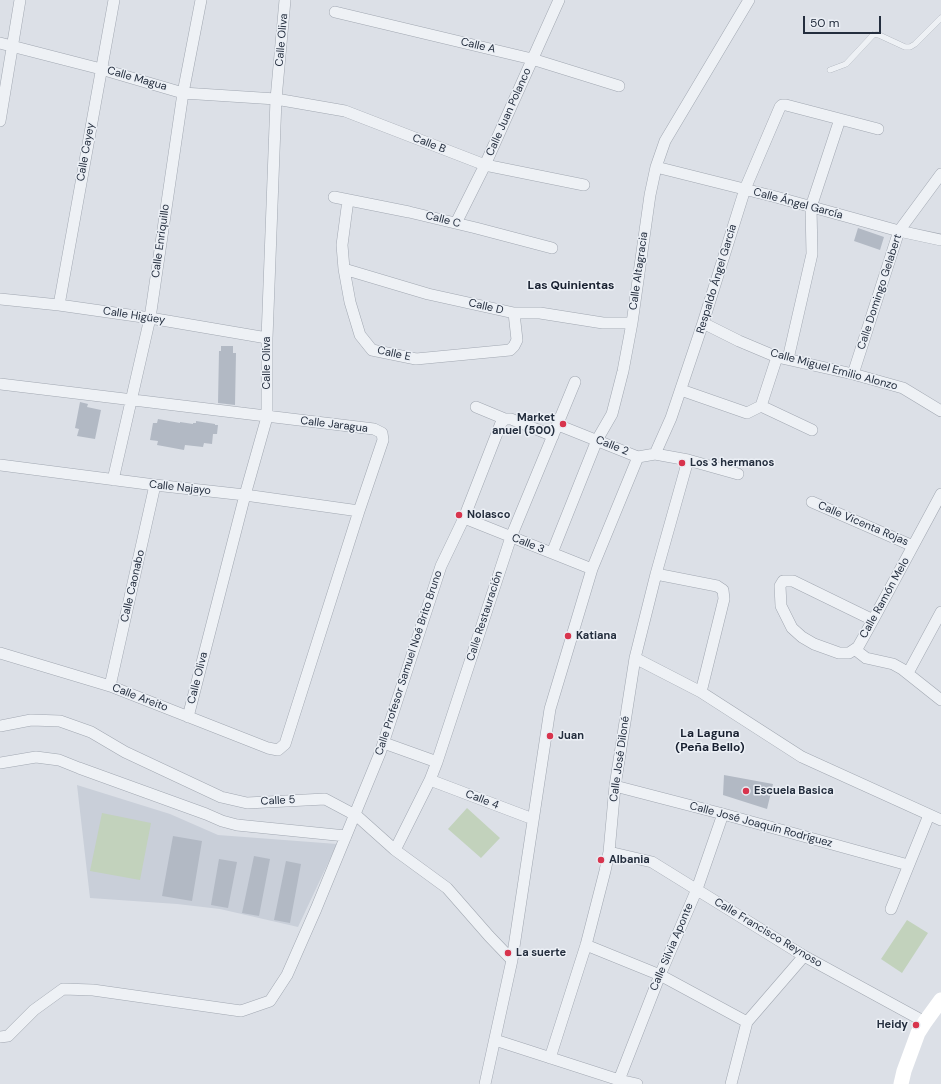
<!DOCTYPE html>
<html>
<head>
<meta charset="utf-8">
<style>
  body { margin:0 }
  #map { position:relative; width:941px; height:1084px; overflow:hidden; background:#dce0e7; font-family:"DM Sans",sans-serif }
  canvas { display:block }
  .scale { position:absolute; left:803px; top:16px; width:78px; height:18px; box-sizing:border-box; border:2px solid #242e3e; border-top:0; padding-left:5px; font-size:12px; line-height:14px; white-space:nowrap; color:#242e3e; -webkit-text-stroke:3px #ebeff5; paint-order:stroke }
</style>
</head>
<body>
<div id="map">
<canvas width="941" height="1084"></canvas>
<div class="scale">50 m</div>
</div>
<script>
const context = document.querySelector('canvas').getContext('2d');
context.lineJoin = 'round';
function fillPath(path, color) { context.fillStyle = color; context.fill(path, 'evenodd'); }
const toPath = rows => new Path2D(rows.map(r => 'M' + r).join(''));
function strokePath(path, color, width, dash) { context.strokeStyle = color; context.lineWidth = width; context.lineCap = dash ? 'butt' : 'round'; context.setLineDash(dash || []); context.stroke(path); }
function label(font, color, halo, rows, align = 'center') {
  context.font = font + ' "DM Sans",sans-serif'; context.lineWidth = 3; context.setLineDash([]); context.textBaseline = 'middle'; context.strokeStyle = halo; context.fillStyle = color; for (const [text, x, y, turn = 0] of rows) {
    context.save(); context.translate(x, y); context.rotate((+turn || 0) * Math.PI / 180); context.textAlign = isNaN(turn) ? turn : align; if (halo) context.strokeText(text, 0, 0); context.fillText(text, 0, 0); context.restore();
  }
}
fillPath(toPath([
  [77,785,170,814,218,835,337,844,298,927,220,909,177,904,90,898]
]), '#c9cfd9');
fillPath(toPath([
  [467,808,500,838,481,858,448,829],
  [102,813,151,823,140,880,90,871],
  [907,920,928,933,902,973,881,959]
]), '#c2d2bc');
fillPath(toPath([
  [858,228,884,237,880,250,854,241],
  [221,346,233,346,233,353,236,353,235,405,218,403,219,351,221,351],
  [80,402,88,404,87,407,101,410,95,439,77,436,79,429,75,428],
  [158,419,180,423,180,422,193,424,193,423,196,423,196,421,215,424,215,425,218,425,217,434,213,434,212,444,204,443,203,447,185,445,184,450,157,445,158,441,150,440,153,423,157,423],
  [724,775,773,784,767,809,723,795],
  [173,836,202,841,192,901,162,896],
  [254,856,270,859,259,916,242,913],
  [219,859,237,862,228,908,211,905],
  [286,861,301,864,290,923,274,920]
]), '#b2b9c4');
const lane = toPath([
  [830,70,846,64,874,34,879,35,905,47,910,47,915,44,941,18]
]);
const street = toPath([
  [335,12,532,59,619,86],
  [0,43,101,69,183,93,276,99,345,111,485,165,584,185],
  [0,121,20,0],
  [656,167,776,197,899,231,941,240],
  [334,197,409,212,476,228,552,248],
  [348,200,342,245,344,269,350,302,360,335,372,350,416,359,510,350,514,346,517,340,514,313],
  [456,223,485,165,559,0],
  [344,269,428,294,514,313,540,313,603,323,632,323],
  [0,299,59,305,150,318,267,338],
  [59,305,114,0],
  [703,323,739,341,777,357,853,374,903,388,941,411],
  [788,359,812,254,811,207,840,119],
  [853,374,899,231,941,174],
  [0,384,374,429,382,433,383,440,359,511,285,744,278,750,268,748,110,686,0,653],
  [681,390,747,413,761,406,777,357],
  [761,406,812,430],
  [476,407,505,419,511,419,553,436],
  [558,425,638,457,655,454,688,460,738,474],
  [655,454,671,418,703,323,745,189,780,107,782,105,786,105,878,129],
  [0,465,155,485,245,495,359,511],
  [113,480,150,318,183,93,201,0],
  [812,502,913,546],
  [464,518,592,569],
  [552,553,597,440,612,414,623,371,632,323,650,195,656,167,665,141,749,0],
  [656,574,717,586,723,590,724,599,701,692],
  [873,620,793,581,783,581,780,586,781,606,792,628,802,637,814,644,839,653,849,653,858,647,873,620,913,546,941,494],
  [858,647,857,651,866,658,893,664,902,669,941,700],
  [635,658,701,692,802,757,941,820],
  [908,673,941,612],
  [110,686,155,485],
  [188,717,245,495,267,417,267,338,276,99,285,0],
  [0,726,31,720,60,721,91,732,125,752,221,797,247,803,325,799,357,816,395,850,447,888,489,936,512,960],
  [384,743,437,762],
  [0,763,36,757,59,760,79,768,206,814,222,821,237,825,346,836],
  [430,780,533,819],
  [615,786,723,814,908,865],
  [395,850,430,780,437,762,511,537,575,382],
  [609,852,652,862,804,956,925,1022],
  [891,909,929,815],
  [586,945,660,975,747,1022],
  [0,1037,8,1036,34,1010,63,989,93,990,241,1011,270,1001,287,975,316,909,380,753,441,566,464,518,501,423,505,419],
  [495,1040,619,1080,637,1084],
  [550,1058,586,945,605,871,609,852,615,786,635,658,656,574,688,460],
  [619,1080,660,975,697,889,723,814],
  [485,1084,512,960,550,709,592,569,638,457],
  [731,1084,747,1022,804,956]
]);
strokePath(lane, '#a1a7b1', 6);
strokePath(street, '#a1a7b1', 12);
strokePath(lane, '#eef1f5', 5.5);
strokePath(street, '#eef1f5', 11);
strokePath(toPath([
  [901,1084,904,1071,918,1033,925,1022,941,1000]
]), '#fff', 15);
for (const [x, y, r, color] of [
  [563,424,4,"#d8344d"],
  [682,463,4,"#d8344d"],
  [459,515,4,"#d8344d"],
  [568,636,4,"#d8344d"],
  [550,736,4,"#d8344d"],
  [746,791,4,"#d8344d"],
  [601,860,4,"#d8344d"],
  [508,953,4,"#d8344d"],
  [916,1025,4,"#d8344d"]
]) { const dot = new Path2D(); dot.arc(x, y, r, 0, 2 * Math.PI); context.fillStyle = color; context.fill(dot); strokePath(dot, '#ebeff5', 1.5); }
label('11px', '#242e3e', '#ebeff5', [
  ["Calle Oliva",282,40,-85],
  ["Calle A",478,46,13],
  ["Calle Magua",137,79,16],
  ["Calle Juan Polanco",509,112,-66],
  ["Calle B",429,144,21],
  ["Calle Cayey",86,152,-80],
  ["Calle Ángel García",798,204,15],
  ["Calle C",443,220,14],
  ["Calle Enriquillo",161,241,-82],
  ["Calle Altagracia",639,271,-82],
  ["Respaldo Ángel García",717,279,-73],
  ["Calle Domingo Gelabert",880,292,-72],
  ["Calle D",486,307,13],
  ["Calle Higüey",134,316,9],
  ["Calle E",394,354,12],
  ["Calle Oliva",267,363,-90],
  ["Calle Miguel Emilio Alonzo",834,370,15],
  ["Calle Jaragua",334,425,7],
  ["Calle 2",612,446,22],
  ["Calle Najayo",180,488,6],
  ["Calle Vicenta Rojas",863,524,23],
  ["Calle 3",528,544,22],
  ["Calle Caonabo",133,586,-77],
  ["Calle Ramón Melo",885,598,-61],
  ["Calle Restauración",485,616,-72],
  ["Calle Profesor Samuel Noé Brito Bruno",409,663,-72],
  ["Calle Oliva",198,678,-76],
  ["Calle Areito",140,698,21],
  ["Calle José Diloné",620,759,-82],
  ["Calle 4",482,800,21],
  ["Calle 5",278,801,-3],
  ["Calle José Joaquín Rodríguez",761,825,15],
  ["Calle Francisco Reynoso",768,933,31],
  ["Calle Silvia Aponte",672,947,-67]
]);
label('bold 11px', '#242e3e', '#ebeff5', [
  ["Market",555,418,"right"],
  ["anuel (500)",555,431,"right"],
  ["Los 3 hermanos",690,463],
  ["Nolasco",467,515],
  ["Katiana",576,636],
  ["Juan",558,736],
  ["Escuela Basica",754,791],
  ["Albania",609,860],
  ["La suerte",516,953],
  ["Heidy",908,1025,"right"]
], 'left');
label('bold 12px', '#171f2f', '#ebeff5', [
  ["Las Quinientas",571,286],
  ["La Laguna",710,734],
  ["(Peña Bello)",710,748]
]);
</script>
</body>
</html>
